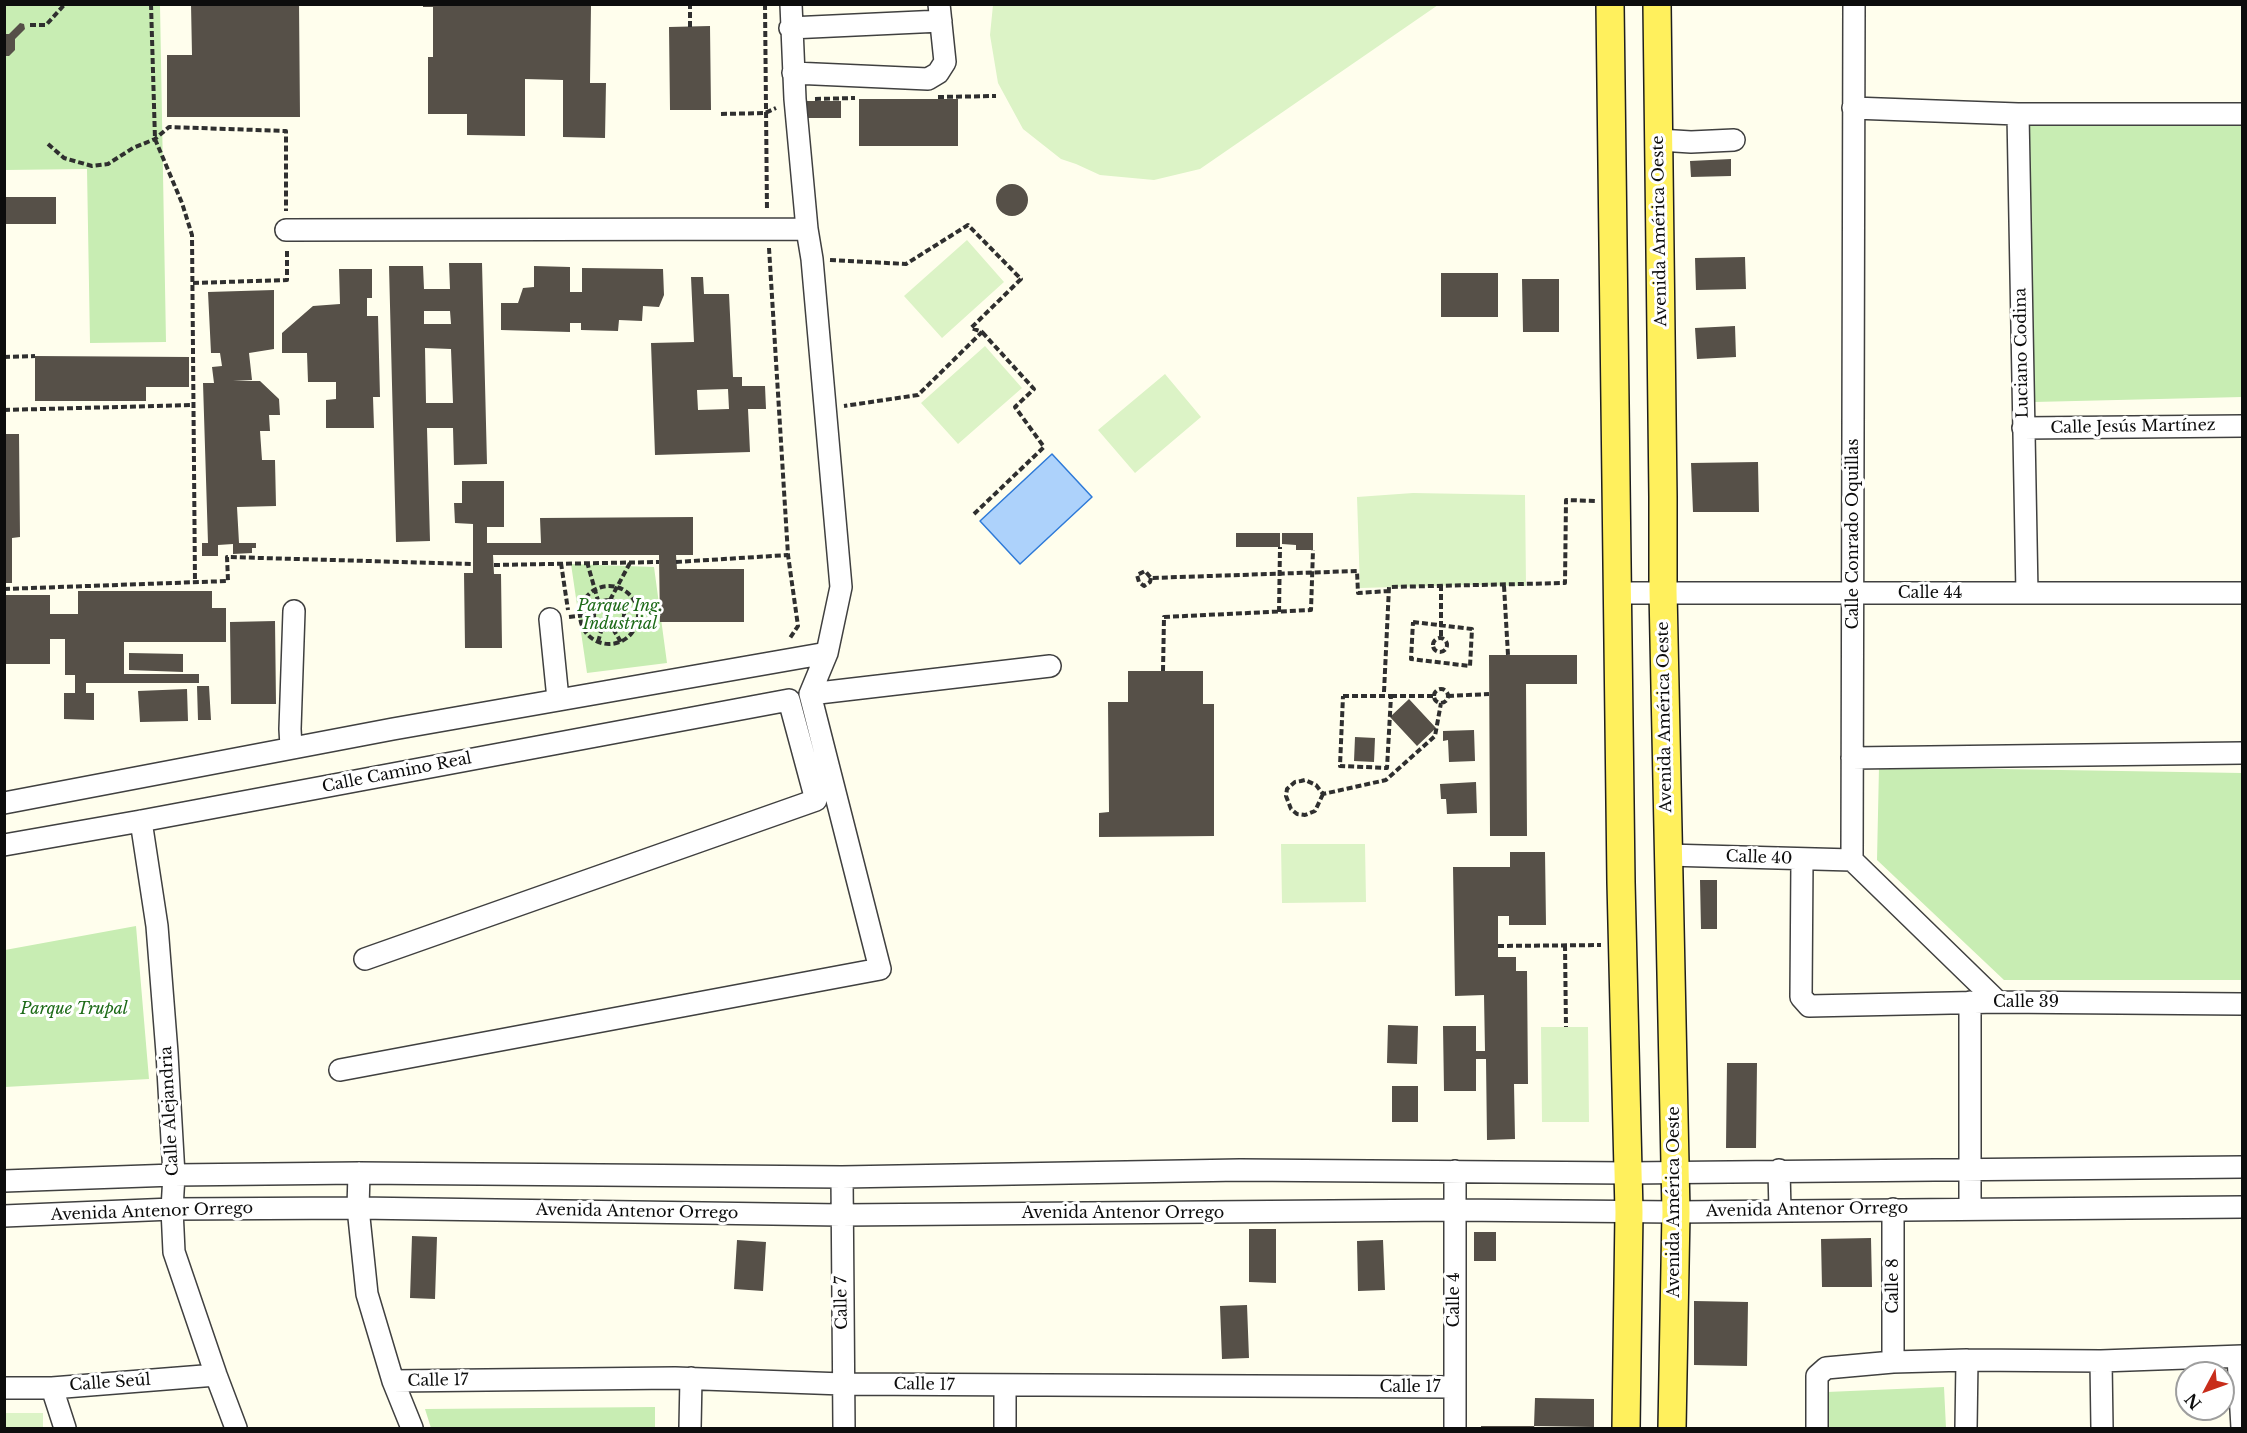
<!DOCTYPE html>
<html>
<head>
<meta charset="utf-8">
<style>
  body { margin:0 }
  #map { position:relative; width:2247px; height:1433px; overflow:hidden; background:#fffeed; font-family:"Libre Baskerville",serif }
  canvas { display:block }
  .frame { position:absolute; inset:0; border:6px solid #0d0d0d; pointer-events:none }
  .north { position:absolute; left:2175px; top:1361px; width:60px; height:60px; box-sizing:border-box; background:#fff; border:2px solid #9e9e9e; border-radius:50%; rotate:229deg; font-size:16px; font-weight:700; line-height:24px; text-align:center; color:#0d0d0d }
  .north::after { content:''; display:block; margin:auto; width:21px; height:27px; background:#c82d1a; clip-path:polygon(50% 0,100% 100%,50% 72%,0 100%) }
</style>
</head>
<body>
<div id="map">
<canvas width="2247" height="1433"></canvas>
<div class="frame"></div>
<div class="north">N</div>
</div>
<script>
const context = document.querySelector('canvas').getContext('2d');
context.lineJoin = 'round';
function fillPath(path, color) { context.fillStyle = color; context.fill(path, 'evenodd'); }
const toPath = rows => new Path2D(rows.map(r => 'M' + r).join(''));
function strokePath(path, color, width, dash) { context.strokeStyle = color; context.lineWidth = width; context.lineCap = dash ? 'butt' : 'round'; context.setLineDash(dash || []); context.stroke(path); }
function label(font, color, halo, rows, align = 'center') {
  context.font = font + ' "Libre Baskerville",serif'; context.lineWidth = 6; context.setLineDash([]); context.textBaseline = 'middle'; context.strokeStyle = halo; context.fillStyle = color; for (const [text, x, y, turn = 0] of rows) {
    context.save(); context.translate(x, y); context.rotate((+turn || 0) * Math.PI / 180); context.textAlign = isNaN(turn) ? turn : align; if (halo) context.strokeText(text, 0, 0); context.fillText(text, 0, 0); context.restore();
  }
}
fillPath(toPath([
  [4,5,160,5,166,342,90,343,87,169,5,170],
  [2242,110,2242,397,2034,402,2027,115],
  [571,564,654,567,667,663,587,673],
  [1879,767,2242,773,2242,980,2004,980,1877,860],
  [136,926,149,1079,5,1087,5,950],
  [1944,1387,1946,1428,1829,1428,1827,1392],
  [655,1407,655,1428,431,1428,425,1409]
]), '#c8edb3');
fillPath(toPath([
  [993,5,993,4,1438,5,1200,169,1154,180,1100,175,1076,164,1061,159,1023,129,998,83,990,35],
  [967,240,1004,282,942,338,904,296],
  [985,346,1022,388,958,444,921,403],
  [1165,374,1201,417,1135,473,1098,430],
  [1413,493,1525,495,1526,586,1469,585,1360,588,1357,497],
  [1281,844,1365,844,1366,902,1282,903],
  [1541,1027,1588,1027,1589,1122,1542,1122],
  [5,1413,43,1413,43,1428,5,1428]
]), '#dcf3c6');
const water = toPath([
  [1052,454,1092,497,1020,564,980,521,1052,454]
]);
fillPath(water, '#add2fb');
strokePath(water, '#2e7ad8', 1.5);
fillPath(toPath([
  [191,4,299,4,300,117,167,117,167,55,192,55],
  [423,5,591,5,590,83,606,83,605,138,563,137,563,80,525,79,525,136,467,135,467,114,428,114,428,57,433,57,433,7,423,7],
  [20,23,24,24,25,29,15,39,15,50,9,56,4,56,4,34,9,34],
  [710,26,711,110,670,110,669,27],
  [859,99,958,99,958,146,859,146],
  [807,101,841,101,841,118,807,118],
  [1731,159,1731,176,1691,177,1690,161],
  '996 200a16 16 0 1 1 32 0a16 16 0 1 1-32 0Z',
  [4,197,56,197,56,224,4,224],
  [1745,257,1746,289,1696,290,1695,258],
  [449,263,482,263,487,464,454,465,453,428,427,428,430,541,396,542,389,266,423,266,424,289,450,289],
  [424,311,450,311,451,324,424,324],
  [425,348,451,349,453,403,426,403],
  [534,266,570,267,570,292,582,292,582,268,663,269,664,295,659,307,643,306,642,321,619,320,618,331,581,330,581,323,570,323,570,332,501,330,501,303,518,303,523,288,534,287],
  [339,269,372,269,372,298,367,298,367,316,378,316,380,397,373,397,374,428,326,428,326,400,336,399,336,382,308,382,307,353,282,353,282,333,313,306,340,304],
  [1441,273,1498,273,1498,317,1441,317],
  [691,277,703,277,704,294,729,294,733,377,742,377,742,386,765,386,766,409,748,409,750,452,655,455,651,343,694,342],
  [728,389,729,409,698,410,697,390],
  [1522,279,1559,279,1559,332,1523,332],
  [274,290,274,349,249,353,252,380,233,381,260,381,279,399,280,415,269,415,270,431,260,431,262,460,275,460,276,506,237,507,239,543,256,543,256,548,252,548,252,553,233,554,233,544,218,545,218,556,202,556,202,543,208,543,203,383,214,383,212,367,222,366,220,353,211,353,208,292],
  [1735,326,1736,357,1697,359,1695,328],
  [35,356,189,357,189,387,146,387,146,401,35,401],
  [4,434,19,434,20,537,12,538,12,583,4,583],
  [1758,462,1759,512,1693,512,1691,463],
  [462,481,504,481,504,527,487,527,487,543,541,543,540,518,693,517,693,555,676,555,677,569,744,569,744,622,660,622,659,555,493,555,494,574,501,574,502,648,465,648,464,573,473,573,473,524,455,523,454,503,462,503],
  [1236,533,1280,533,1280,547,1236,547],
  [1282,533,1313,533,1313,550,1296,550,1296,545,1282,544],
  [78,591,212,591,212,608,226,608,226,642,124,642,124,674,199,674,199,683,86,683,86,693,94,693,94,720,64,719,64,693,75,693,75,675,65,675,65,639,50,639,50,664,4,664,4,595,50,595,50,614,78,614],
  [275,621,276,704,231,704,230,622],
  [129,653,183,654,183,672,129,670],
  [1489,655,1577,655,1577,684,1526,684,1527,836,1490,836],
  [1128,671,1203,671,1203,704,1214,704,1214,836,1099,837,1099,813,1109,812,1108,702,1128,702],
  [197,686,209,686,211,720,198,720],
  [187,689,188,721,140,722,138,691],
  [1409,699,1436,728,1417,746,1390,717],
  [1474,730,1475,761,1449,762,1448,740,1443,741,1443,731],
  [1355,737,1375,738,1374,762,1354,761],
  [1476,782,1477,813,1447,814,1446,799,1441,799,1440,784],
  [1510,852,1545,852,1546,925,1509,925,1509,916,1498,916,1498,957,1516,957,1516,971,1527,971,1528,1084,1514,1084,1515,1139,1487,1140,1486,1059,1476,1059,1476,1091,1444,1091,1443,1026,1476,1026,1476,1051,1485,1051,1484,995,1455,996,1453,867,1510,867],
  [1700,880,1717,880,1717,929,1701,929],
  [1388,1025,1418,1026,1417,1064,1387,1063],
  [1727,1063,1757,1063,1756,1148,1726,1148],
  [1392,1086,1418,1086,1418,1122,1392,1122],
  [1249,1229,1276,1229,1276,1283,1249,1282],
  [1474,1232,1496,1232,1496,1261,1474,1261],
  [412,1236,437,1237,435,1299,410,1298],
  [1871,1238,1872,1287,1822,1287,1821,1239],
  [737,1240,766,1242,763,1291,734,1289],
  [1383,1240,1385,1290,1358,1291,1357,1241],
  [1694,1301,1748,1302,1747,1366,1694,1365],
  [1247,1305,1249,1358,1222,1359,1220,1306],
  [1535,1398,1594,1399,1594,1427,1534,1426],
  [1481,1426,1534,1426,1535,1428,1481,1428]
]), '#565048');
const minor = toPath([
  [1854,4,1852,860,1998,1002],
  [790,28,941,21],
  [793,73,928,79,938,73,945,62,939,4],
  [1853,108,2018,114,2242,114],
  [2018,114,2027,593],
  [1659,140,1691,142,1734,140],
  [286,230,807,229],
  [2023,428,2242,426],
  [1617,593,2242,593],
  [550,619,558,699],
  [810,694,1050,666],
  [291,747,290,729,294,611],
  [1852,758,2242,753],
  [4,803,393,729,827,653],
  [141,821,157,926,167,1053,174,1175,172,1209,174,1252,216,1375,236,1428],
  [4,845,141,821,789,700,816,800,365,959],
  [1667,855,1852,860],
  [1802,859,1801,997,1809,1006,1998,1002,2242,1004],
  [340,1070,880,969,810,694,827,653,841,587,812,259,807,229,795,99,791,4],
  [1779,1170,1780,1211],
  [1455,1171,1455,1428],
  [359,1173,358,1208,367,1294,393,1381,412,1428],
  [842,1177,844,1428],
  [4,1181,174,1175,359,1173,842,1177,1240,1170,1628,1173,2242,1167],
  [1970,1209,1970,1002],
  [4,1216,172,1209,358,1208,841,1215,1454,1210,1676,1212,2242,1207],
  [2238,1357,2242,1428],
  [2101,1361,2102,1428],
  [1893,1362,1893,1209],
  [393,1381,675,1378,843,1384,1455,1387],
  [1005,1386,1005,1428],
  [4,1388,52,1388,216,1375],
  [52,1388,65,1428],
  [690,1428,691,1378],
  [1817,1428,1817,1376,1826,1368,1893,1362,1967,1360,2101,1361,2242,1356],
  [1966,1428,1967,1360]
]);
const major = toPath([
  [1610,4,1621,882,1629,1212,1626,1428],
  [1657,4,1663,497,1663,591,1676,1212,1672,1428]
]);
strokePath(minor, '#404040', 24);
strokePath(major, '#1e1e1e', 30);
strokePath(toPath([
  [151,4,155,139,182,203,192,235,195,582],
  [765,4,767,210],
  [30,25,46,25,65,4],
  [690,27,690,4],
  [938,97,996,96],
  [815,99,855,98],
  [721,114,765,113,776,108],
  [48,144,64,158,92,166,108,164,133,148,155,139,169,127,286,131,286,211],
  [769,248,788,555,798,626,790,638],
  [830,260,906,264,968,225,1021,279,971,328,982,332,918,395,844,406],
  [193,283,287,280,287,249],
  [4,357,35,356],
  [4,410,193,405],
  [974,514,1044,447,1015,407,1034,389,982,332],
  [587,562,599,604],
  [676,562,788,555],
  [561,563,568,610],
  [494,565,659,562],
  [1151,578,1150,582,1144,586,1139,582,1137,575,1145,571,1151,578,1357,571,1358,593,1389,591],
  [1441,585,1441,638],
  '580 615a29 29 0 1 1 58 0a29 29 0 1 1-58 0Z',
  [1504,586,1508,655],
  [4,589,228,581,227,557,473,564],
  [610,600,631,561],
  '594 615a15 15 0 1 1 30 0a15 15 0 1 1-30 0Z',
  [623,611,650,608],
  [1279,612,1280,547],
  [569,617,594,614],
  [1413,622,1472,629,1470,666,1411,659,1413,622],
  [613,629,621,642],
  '1433 645a7 7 0 1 1 14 0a7 7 0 1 1-14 0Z',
  [598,642,602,628],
  [1163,671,1164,617,1311,610,1313,550],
  '1434 696a7 7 0 1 1 14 0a7 7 0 1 1-14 0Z',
  [1384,692,1389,587,1565,583,1566,500,1596,501],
  [1343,696,1391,696,1387,768,1340,766,1343,696],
  [1391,696,1434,696],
  [1448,696,1489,694],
  [1323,794,1315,811,1305,815,1297,814,1291,809,1286,796,1287,789,1295,782,1301,781,1305,780,1316,785,1323,794,1386,780,1435,736,1441,703],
  [1565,945,1566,1027],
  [1498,946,1601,945]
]), '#2f2f2f', 4, [6, 3]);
strokePath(minor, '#fff', 21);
strokePath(major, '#fff05d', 27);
label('16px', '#0d0d0d', '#fff', [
  ["Avenida América Oeste",1660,231,-91],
  ["Luciano Codina",2022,353,-91],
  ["Calle Jesús Martínez",2133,427,-1],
  ["Calle Conrado Oquillas",1853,534,-90],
  ["Calle 44",1930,593],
  ["Avenida América Oeste",1665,717,-91],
  ["Calle Camino Real",397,773,-11],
  ["Calle 40",1759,858,2],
  ["Calle 39",2026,1002],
  ["Calle Alejandria",170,1111,-93],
  ["Avenida América Oeste",1674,1202,-90],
  ["Avenida Antenor Orrego",1807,1210,-1],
  ["Avenida Antenor Orrego",152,1212,-2],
  ["Avenida Antenor Orrego",637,1212,1],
  ["Avenida Antenor Orrego",1123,1213],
  ["Calle 8",1893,1286,-90],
  ["Calle 4",1454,1300,-90],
  ["Calle 7",842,1303,-91],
  ["Calle 17",438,1381,-1],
  ["Calle Seúl",110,1383,-4],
  ["Calle 17",924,1385,1],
  ["Calle 17",1410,1387]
]);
label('italic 16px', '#1d6a18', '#fff', [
  ["Parque Ing.",620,606],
  ["Industrial",620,624],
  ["Parque Trupal",74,1009]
]);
</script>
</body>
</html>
